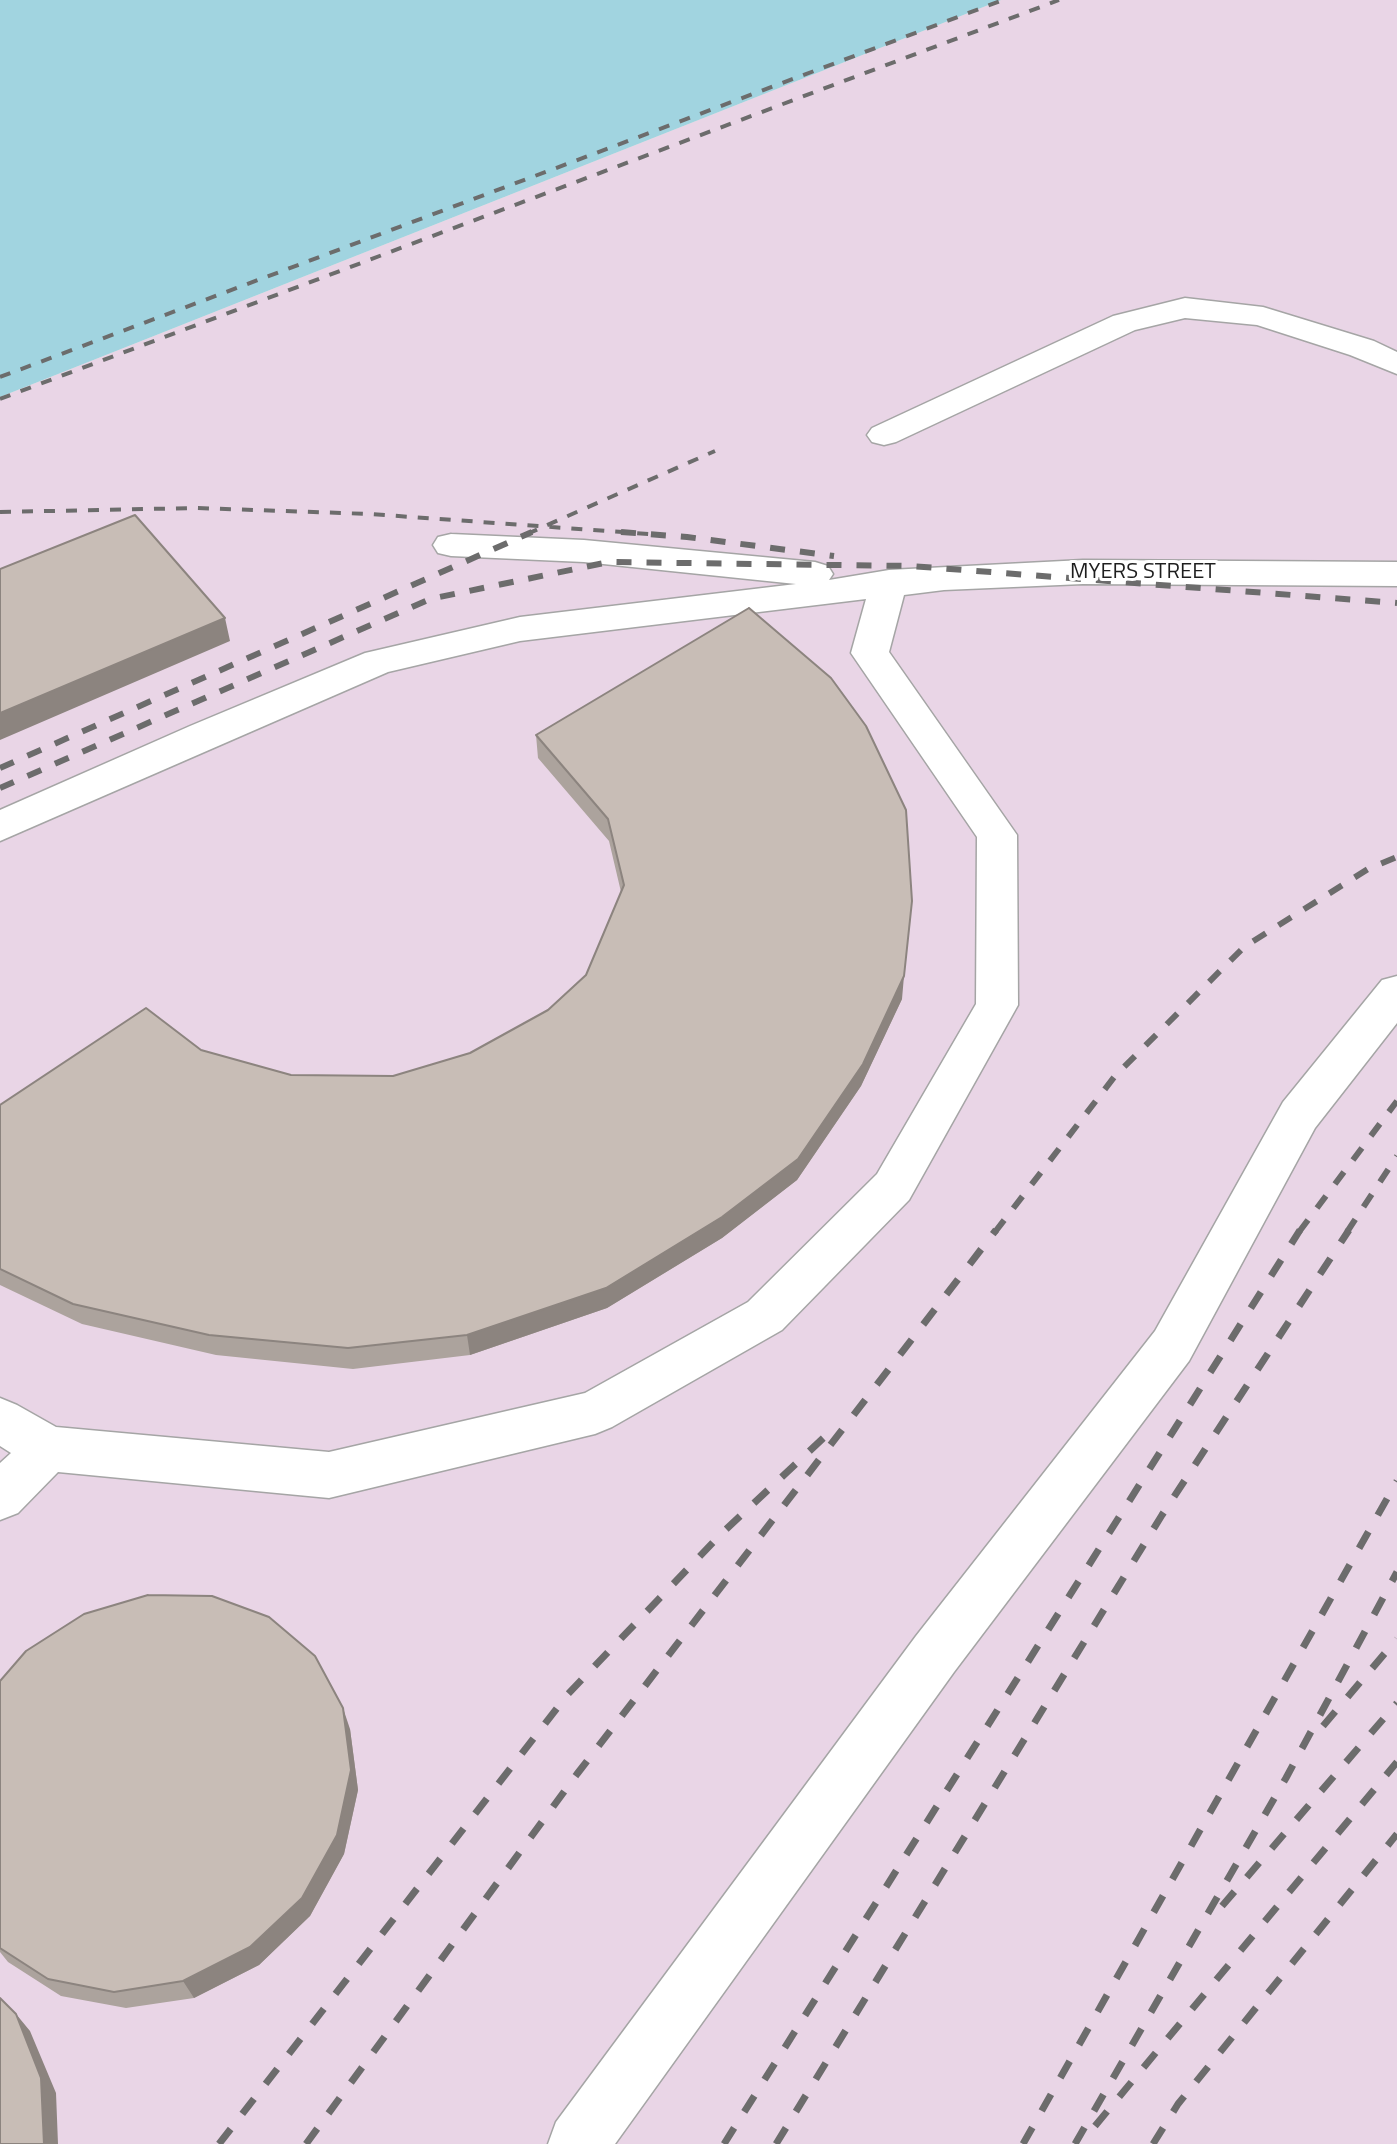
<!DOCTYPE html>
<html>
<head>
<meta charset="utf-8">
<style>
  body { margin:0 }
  canvas { display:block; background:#f0ebe3 }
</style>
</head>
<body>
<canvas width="1397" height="2144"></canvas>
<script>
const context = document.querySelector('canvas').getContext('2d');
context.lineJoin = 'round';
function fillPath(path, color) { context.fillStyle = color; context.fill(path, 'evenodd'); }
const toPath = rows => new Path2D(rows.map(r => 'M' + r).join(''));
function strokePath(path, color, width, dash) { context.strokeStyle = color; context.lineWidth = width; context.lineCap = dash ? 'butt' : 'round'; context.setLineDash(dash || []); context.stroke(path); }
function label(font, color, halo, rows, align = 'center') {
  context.font = font + ' "Titillium Web",sans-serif'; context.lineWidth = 6; context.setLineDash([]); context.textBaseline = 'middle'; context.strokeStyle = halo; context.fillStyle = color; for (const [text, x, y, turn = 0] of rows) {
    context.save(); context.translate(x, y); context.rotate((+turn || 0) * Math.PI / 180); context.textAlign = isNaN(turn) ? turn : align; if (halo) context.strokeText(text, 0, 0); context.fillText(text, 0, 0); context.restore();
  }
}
fillPath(toPath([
  [1001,0,1397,0,1397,2144,0,2144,0,397]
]), '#e9d5e6');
fillPath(toPath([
  [0,0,1001,0,0,397]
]), '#a1d4e0');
const minor = toPath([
  [1185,298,1263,307,1374,341,1397,352,1397,374,1350,355,1257,325,1185,318,1135,330,896,442,884,445,872,442,867,435,872,428,1113,316,1185,298],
  [451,534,584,540,815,562,828,566,833,574,829,580,889,570,1083,560,1397,562,1397,586,1083,584,944,590,904,595,889,652,1017,835,1018,1005,909,1200,782,1330,612,1427,595,1434,329,1498,58,1472,18,1513,0,1520,0,1463,11,1453,0,1446,0,1398,17,1405,56,1427,329,1452,585,1393,748,1302,877,1174,976,1004,977,837,851,653,866,599,520,641,388,672,0,841,0,810,190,726,365,653,520,617,796,584,584,562,451,556,438,553,433,545,438,537,451,534],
  [1397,976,1397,1023,1315,1128,1189,1361,954,1672,615,2144,548,2144,556,2122,916,1636,1155,1331,1283,1102,1382,980,1397,976]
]);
strokePath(minor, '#a5a5a5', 3);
fillPath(minor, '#fff');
strokePath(toPath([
  [0,377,1003,0],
  [0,399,1059,0],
  [0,512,196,508,370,514,649,534],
  [527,534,715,451]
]), '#6c6c6c', 4, [11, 11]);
strokePath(toPath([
  [621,532,687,537,834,556],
  [0,768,532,532],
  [0,788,430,599,609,562,911,566,1397,603],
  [995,1232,1115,1076,1244,947,1368,869,1397,857],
  [1299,1232,1397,1101],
  [1347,1232,1397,1156]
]), '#6c6c6c', 6, [15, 15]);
strokePath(toPath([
  [1323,1726,1397,1639],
  [1222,1906,1397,1703],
  [1095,2126,1397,1762],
  [219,2144,568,1694,721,1534,833,1429],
  [306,2144,577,1774,996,1230],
  [724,2144,1300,1230],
  [776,2144,1162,1515,1349,1230],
  [1023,2144,1397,1481],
  [1075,2144,1286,1778,1397,1572],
  [1153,2144,1178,2104,1397,1834]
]), '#6c6c6c', 7, [19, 19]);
fillPath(toPath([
  [536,735,902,999,861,1086,797,1180,722,1238,607,1308,470,1355,353,1369,216,1355,82,1324,0,1285,0,1105,201,1050,291,1075,393,1076,470,1053,548,1010,586,975,621,892,609,841,538,758],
  [0,1681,350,1729,358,1790,344,1854,310,1916,259,1965,194,1998,126,2008,61,1996,8,1962,0,1952]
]), '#aca39d');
fillPath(toPath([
  [225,618,230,641,0,740,0,713],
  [904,976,902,999,861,1086,797,1180,722,1238,607,1308,470,1355,467,1335],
  [343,1708,350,1729,358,1790,344,1854,310,1916,259,1965,194,1998,183,1981],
  [16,2014,30,2031,56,2093,58,2144,44,2144]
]), '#8c847f');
const building = toPath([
  [135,515,225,618,0,713,0,569,135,515],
  [749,608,831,678,866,726,906,810,912,901,904,976,863,1064,798,1159,722,1217,606,1288,467,1335,348,1348,209,1335,73,1304,0,1269,0,1105,146,1008,201,1050,291,1075,393,1076,470,1053,548,1010,586,975,624,885,608,819,536,735,749,608],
  [148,1595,212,1596,269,1617,315,1656,343,1708,351,1770,337,1835,302,1898,250,1947,183,1981,114,1992,48,1979,0,1948,0,1681,26,1651,84,1614,148,1595],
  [0,1998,16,2014,41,2078,44,2144,0,2144,0,1998]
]);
fillPath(building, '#c8bdb6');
strokePath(building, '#8c847f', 2);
label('22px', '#1e1e1e', '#fff', [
  ["MYERS STREET",1143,573]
]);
</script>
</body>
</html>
